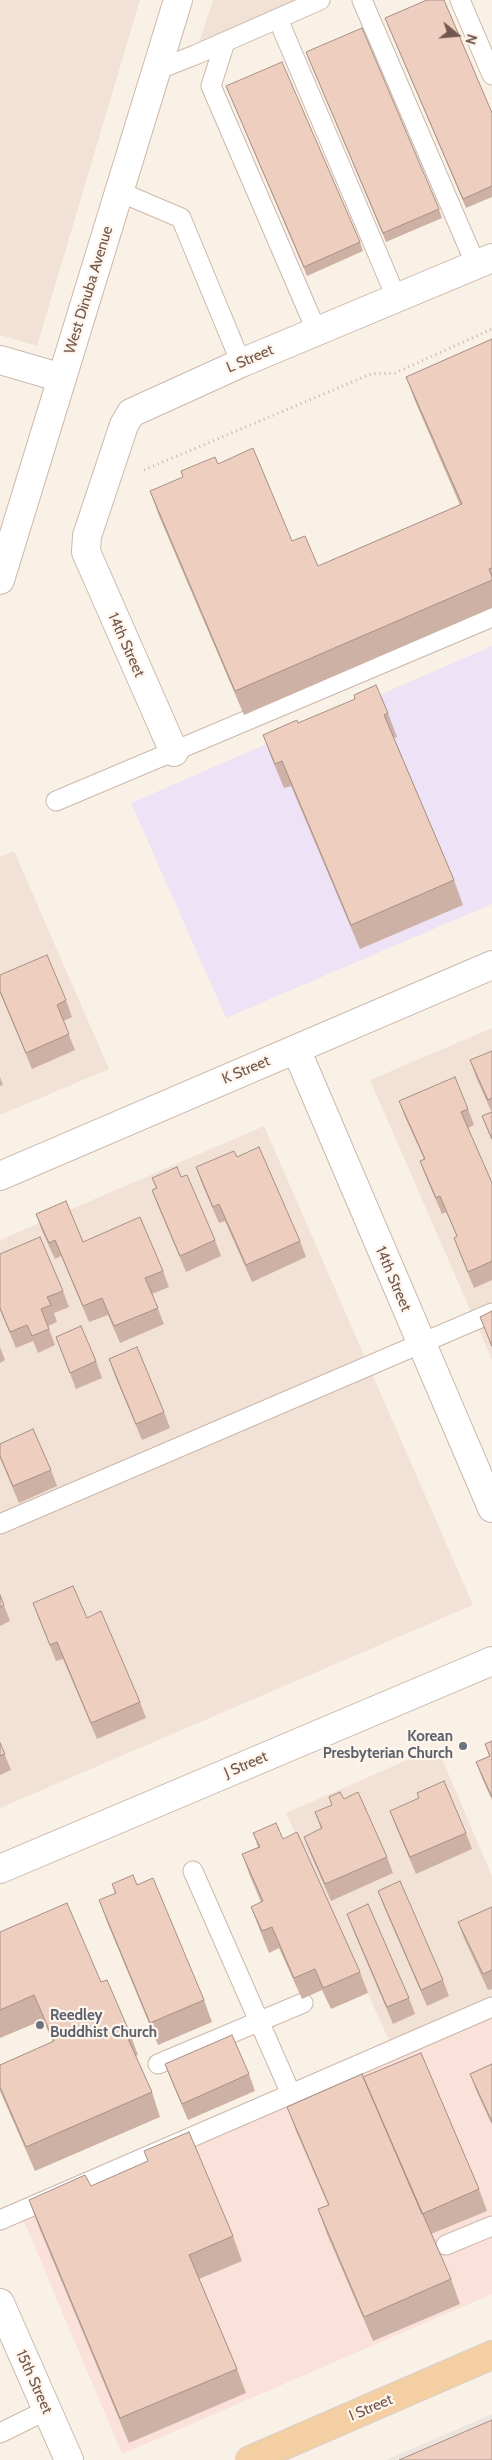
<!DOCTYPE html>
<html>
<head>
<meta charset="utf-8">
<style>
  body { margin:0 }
  #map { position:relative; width:492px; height:2460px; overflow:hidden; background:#faf1e6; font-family:Cabin,sans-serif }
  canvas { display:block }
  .north { position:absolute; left:432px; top:10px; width:50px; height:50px; -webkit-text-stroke:4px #fef5ec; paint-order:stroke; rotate:107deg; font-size:14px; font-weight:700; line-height:20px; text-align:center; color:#71574d }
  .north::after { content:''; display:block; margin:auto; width:18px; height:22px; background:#71574d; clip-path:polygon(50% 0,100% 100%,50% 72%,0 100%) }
</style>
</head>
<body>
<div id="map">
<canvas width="492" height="2460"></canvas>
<div class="north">N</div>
</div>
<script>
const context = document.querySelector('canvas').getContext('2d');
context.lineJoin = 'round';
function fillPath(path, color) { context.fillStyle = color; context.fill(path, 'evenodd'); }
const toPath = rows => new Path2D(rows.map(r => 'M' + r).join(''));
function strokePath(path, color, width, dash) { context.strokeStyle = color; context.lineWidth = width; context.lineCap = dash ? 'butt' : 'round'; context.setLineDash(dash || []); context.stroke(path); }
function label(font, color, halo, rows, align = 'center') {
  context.font = font + ' Cabin,sans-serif'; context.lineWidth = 4.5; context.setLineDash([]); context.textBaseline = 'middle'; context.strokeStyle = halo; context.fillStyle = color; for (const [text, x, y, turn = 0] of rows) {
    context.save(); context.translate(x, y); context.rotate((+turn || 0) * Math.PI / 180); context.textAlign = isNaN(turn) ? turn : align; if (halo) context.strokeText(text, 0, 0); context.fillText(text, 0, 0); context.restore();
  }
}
fillPath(toPath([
  [0,0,140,0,37,346,0,335],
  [213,0,320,0,195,55],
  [14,851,109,1069,0,1115,0,857],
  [492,1028,492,1360,370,1080],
  [264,1126,473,1605,0,1808,0,1240],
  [437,1747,492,1876,492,2007,393,2049,286,1813]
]), '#f1e2d5');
fillPath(toPath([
  [492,2007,492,2294,122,2454,20,2212]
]), '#fae1da');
fillPath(toPath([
  [492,2414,492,2460,386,2460]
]), '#ebe4df');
fillPath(toPath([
  [492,646,492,904,226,1018,131,803]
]), '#eee2f7');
const lane = toPath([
  [362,0,476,265],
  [460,0,492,75],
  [278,19,396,297],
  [225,42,211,86,317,332],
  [157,70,195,55,320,0],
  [120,192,181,218,241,363],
  [56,801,492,617],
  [0,1524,492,1313],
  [193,1871,291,2094],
  [158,2064,303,2003],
  [0,2220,492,2007],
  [446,2245,492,2226],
  [0,2433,47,2410]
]);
const street = toPath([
  [0,360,62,378],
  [174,752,86,552,87,536,124,425,131,413,241,363,492,258],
  [296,1049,492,1508],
  [0,1176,492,965],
  [0,1869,492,1661],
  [0,2303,69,2460]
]);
const secondary = toPath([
  [0,580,178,0]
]);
const primary = toPath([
  [250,2460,492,2355]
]);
strokePath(lane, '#cbb8ad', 21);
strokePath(street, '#cbb8ad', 30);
strokePath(secondary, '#d0b9ad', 30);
strokePath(primary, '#d7d0cd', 30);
strokePath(toPath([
  [144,470,371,374,395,373,492,329]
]), '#d2b1a3', 3, [1, 4]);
strokePath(lane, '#fff', 19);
strokePath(street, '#fff', 28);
strokePath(secondary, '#fff', 28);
strokePath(primary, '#f4cfa3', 28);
fillPath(toPath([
  [385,18,492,113,492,197,466,208],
  [306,52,439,209,442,218,386,242],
  [226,86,360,242,363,251,307,276],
  [492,339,492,608,244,715,159,516,150,491,218,464,292,541,318,566,460,505,415,401,406,377],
  [388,713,397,737,394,738,454,880,463,905,360,949,291,786,284,788,272,759,263,735,298,723],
  [0,975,66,1000,72,1017,63,1021,75,1050,32,1069,0,993],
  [492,1051,492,1141,482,1116,492,1113,476,1077,470,1060],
  [0,1077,3,1085,0,1086],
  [399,1101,468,1109,474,1125,468,1128,492,1183,492,1280,474,1288,460,1254,454,1238,457,1236,446,1212,442,1214,426,1177,420,1161,424,1159,405,1117],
  [237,1157,300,1241,306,1257,252,1282,225,1221,219,1223,202,1184,196,1167],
  [181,1177,215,1240,221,1256,186,1272,158,1206,152,1190,156,1188,152,1178],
  [36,1214,83,1242,163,1271,169,1287,152,1294,164,1324,120,1343,108,1315,89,1322,61,1256,55,1259,42,1231],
  [0,1254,63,1291,69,1307,54,1313,57,1322,48,1326,55,1345,38,1353,33,1341,16,1348,0,1310],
  [492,1311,492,1348,480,1317],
  [56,1337,96,1361,102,1378,76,1389],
  [0,1347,5,1360,0,1363],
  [109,1359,164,1412,170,1428,142,1440,115,1376],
  [0,1444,51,1470,57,1486,19,1503,0,1458],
  [0,1595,10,1621,0,1626],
  [33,1603,87,1618,140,1702,146,1718,97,1739,63,1659,56,1661,39,1619],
  [492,1741,492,1800,482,1778,476,1762,489,1756,485,1744],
  [0,1743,11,1770,0,1775],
  [329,1797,344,1799,387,1857,393,1873,331,1901,310,1853,304,1837,321,1829,315,1812,332,1805],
  [390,1811,466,1833,472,1849,416,1874,396,1827],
  [253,1833,283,1839,360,1972,368,1993,331,2009,322,1990,302,1999,279,1948,269,1953,259,1928,251,1907,261,1902,250,1876,242,1854,258,1847],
  [112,1884,137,1885,204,2000,212,2022,158,2045,107,1922,99,1900,115,1894],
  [378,1891,443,1980,449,1996,427,2006,384,1907],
  [492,1907,492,1989,488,1990,464,1938,458,1922],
  [347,1914,409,1998,415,2014,393,2024,353,1930],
  [0,1932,101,1982,129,2031,138,2055,135,2056,152,2092,160,2117,35,2171,0,2091,0,2065,53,2042,43,2020,0,2038],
  [165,2064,249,2074,255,2091,188,2120,171,2080],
  [492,2064,492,2125,476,2090,470,2074],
  [363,2077,479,2189,487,2211,431,2234,451,2279,460,2304,373,2341,327,2234,318,2209,328,2205,296,2131,287,2107],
  [91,2186,233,2236,242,2261,199,2279,237,2369,246,2393,129,2443,38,2225,29,2200]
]), '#cdb1a4');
const building = toPath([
  [427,0,444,0,492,113,492,186,463,199,385,18,427,0],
  [362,28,439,209,383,233,306,52,362,28],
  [282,62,360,242,304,267,226,86,282,62],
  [492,339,492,568,489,569,492,577,492,580,235,691,150,491,183,477,181,471,215,457,218,464,253,448,292,541,305,536,318,566,462,504,406,377,492,339],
  [376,685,388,713,384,715,454,880,351,925,282,761,275,764,263,735,297,720,298,723,355,699,354,695,376,685],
  [47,955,66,1000,57,1005,69,1034,26,1053,0,991,0,975,47,955],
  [492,1051,492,1098,488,1100,470,1060,492,1051],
  [455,1077,468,1109,461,1112,492,1183,492,1261,468,1272,454,1238,457,1236,440,1196,436,1198,420,1161,425,1159,399,1101,455,1077],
  [492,1112,492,1139,482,1116,492,1112],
  [259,1147,300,1241,246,1265,219,1204,213,1207,196,1167,234,1151,237,1157,259,1147],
  [177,1167,181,1177,187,1175,215,1240,180,1256,152,1190,157,1188,152,1178,177,1167],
  [66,1201,83,1242,140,1217,163,1271,145,1278,158,1308,114,1326,102,1298,83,1306,55,1240,49,1243,36,1214,66,1201],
  [40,1237,63,1291,47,1297,51,1305,41,1309,49,1329,32,1336,27,1325,10,1332,0,1308,0,1254,40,1237],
  [492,1311,492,1346,480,1317,492,1311],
  [81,1326,96,1361,70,1373,56,1337,81,1326],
  [137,1347,164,1412,136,1424,109,1359,137,1347],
  [33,1429,51,1470,13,1486,0,1456,0,1444,33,1429],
  [73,1586,87,1618,101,1611,140,1702,91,1723,57,1642,50,1645,33,1603,73,1586],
  [0,1595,4,1605,0,1607,0,1595],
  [492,1741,492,1797,476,1762,490,1756,485,1744,492,1741],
  [0,1743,5,1754,0,1756,0,1743],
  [444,1781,466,1833,410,1857,390,1811,419,1798,417,1793,444,1781],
  [340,1792,344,1799,358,1792,387,1857,325,1884,304,1837,322,1828,315,1812,332,1805,329,1797,340,1792],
  [276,1823,283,1839,297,1832,360,1972,323,1988,315,1969,294,1978,272,1927,262,1931,251,1907,263,1901,242,1854,260,1847,253,1833,276,1823],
  [133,1875,137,1885,153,1878,204,2000,150,2023,99,1900,116,1893,112,1884,133,1875],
  [400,1881,443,1980,421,1990,378,1891,400,1881],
  [67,1903,101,1982,107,1980,129,2031,125,2032,152,2092,26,2147,0,2087,0,2065,54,2041,34,1995,0,2010,0,1932,67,1903],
  [368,1904,409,1998,387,2007,347,1914,368,1904],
  [492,1907,492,1970,483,1974,458,1922,492,1907],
  [232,2035,249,2074,182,2104,165,2064,232,2035],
  [421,2053,479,2189,422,2214,363,2077,421,2053],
  [492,2064,492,2122,470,2074,492,2064],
  [362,2074,451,2279,364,2317,318,2209,329,2205,287,2107,362,2074],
  [189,2132,233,2236,189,2255,237,2369,120,2418,29,2200,85,2175,91,2186,148,2161,144,2151,189,2132],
  [492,2420,492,2460,399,2460,492,2420]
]);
fillPath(building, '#eecebf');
strokePath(building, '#a79086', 1);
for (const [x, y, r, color] of [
  [463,1746,5,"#6b7280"],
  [40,2025,5,"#6b7280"]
]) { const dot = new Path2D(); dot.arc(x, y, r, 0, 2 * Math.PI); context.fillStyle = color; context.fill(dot); strokePath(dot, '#fef5ec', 2); }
label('15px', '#71574d', '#fef5ec', [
  ["West Dinuba Avenue",89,290,-73],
  ["L Street",250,359,-23],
  ["14th Street",126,645,66],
  ["K Street",246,1070,-23],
  ["14th Street",393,1279,67],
  ["J Street",246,1765,-23],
  ["15th Street",34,2382,66],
  ["I Street",371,2408,-23]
]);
label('bold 15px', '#5b616d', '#fef5ec', [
  ["Korean",453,1737],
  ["Presbyterian Church",453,1754],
  ["Reedley",50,2016,"left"],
  ["Buddhist Church",50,2033,"left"]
], 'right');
</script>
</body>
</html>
